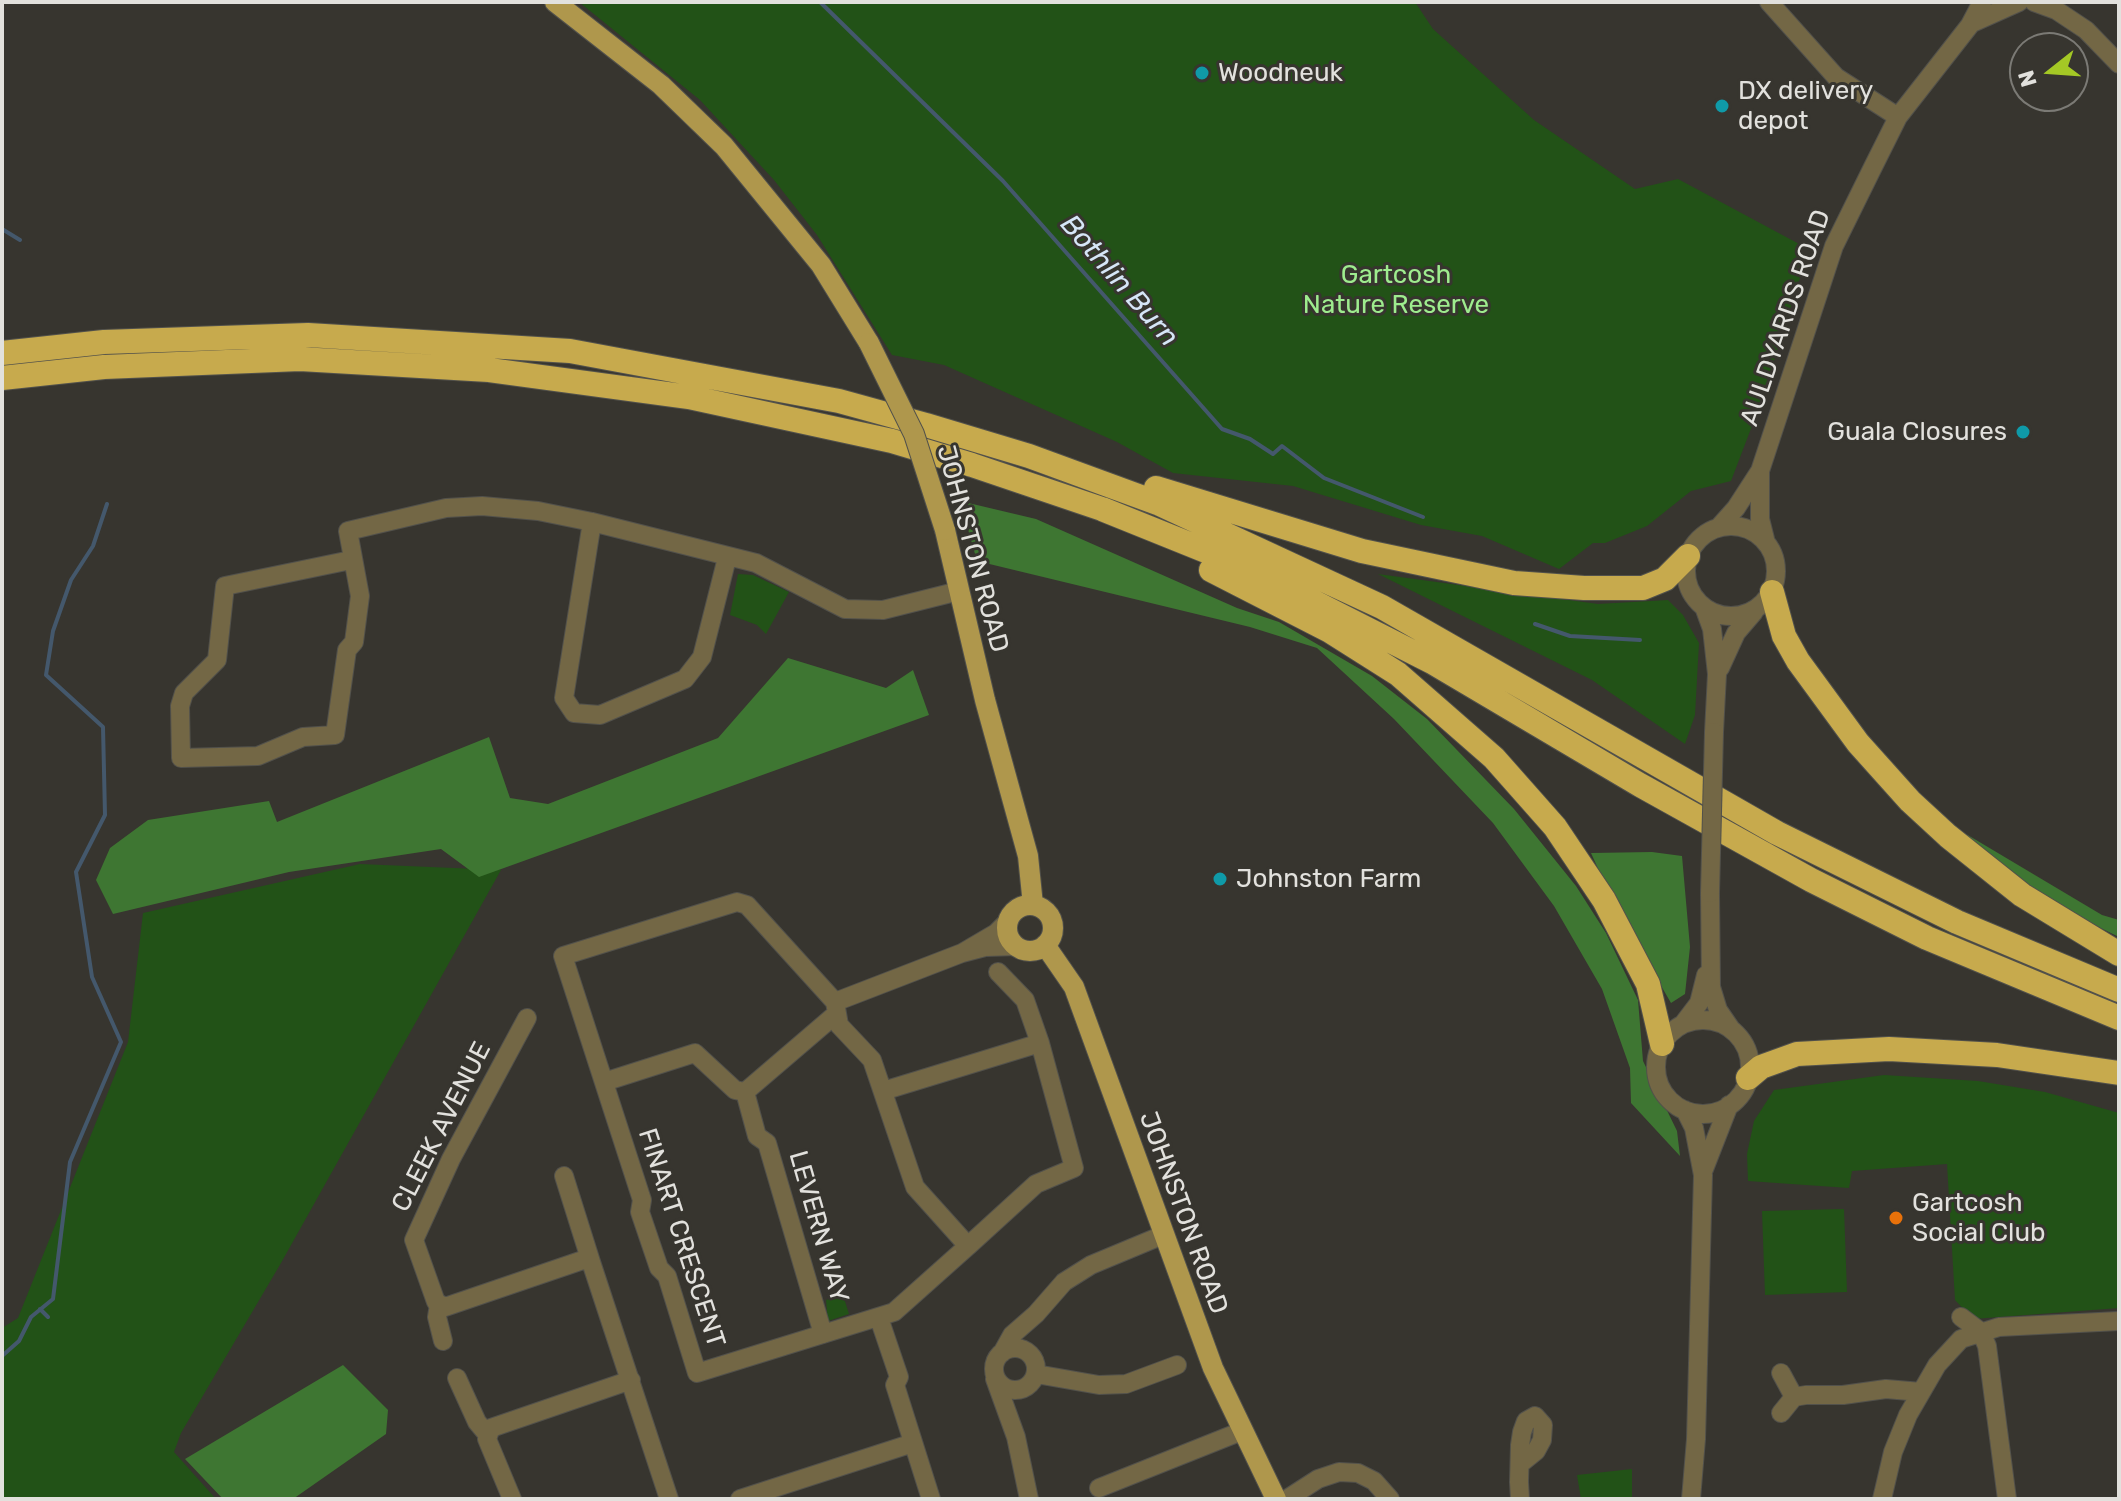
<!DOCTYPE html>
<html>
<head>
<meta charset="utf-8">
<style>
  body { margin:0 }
  #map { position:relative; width:2121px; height:1501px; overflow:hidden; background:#37352f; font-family:Rubik,sans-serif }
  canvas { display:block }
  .frame { position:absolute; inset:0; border:4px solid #e2e1dd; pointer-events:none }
  .north { position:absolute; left:2009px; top:32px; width:80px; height:80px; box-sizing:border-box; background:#37352f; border:2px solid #7b7a75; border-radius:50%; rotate:253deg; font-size:22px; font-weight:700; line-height:32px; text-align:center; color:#e2e1dd }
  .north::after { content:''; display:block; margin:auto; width:28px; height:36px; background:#a4c825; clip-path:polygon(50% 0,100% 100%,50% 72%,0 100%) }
</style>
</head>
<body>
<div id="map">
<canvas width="2121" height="1501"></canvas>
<div class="frame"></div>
<div class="north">N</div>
</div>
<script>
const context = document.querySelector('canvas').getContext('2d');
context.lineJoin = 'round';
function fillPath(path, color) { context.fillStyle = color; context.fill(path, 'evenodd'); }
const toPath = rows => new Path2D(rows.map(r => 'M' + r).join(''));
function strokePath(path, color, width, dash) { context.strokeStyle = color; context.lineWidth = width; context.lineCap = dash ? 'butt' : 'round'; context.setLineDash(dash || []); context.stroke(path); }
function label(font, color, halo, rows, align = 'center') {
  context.font = font + ' Rubik,sans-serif'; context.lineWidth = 6; context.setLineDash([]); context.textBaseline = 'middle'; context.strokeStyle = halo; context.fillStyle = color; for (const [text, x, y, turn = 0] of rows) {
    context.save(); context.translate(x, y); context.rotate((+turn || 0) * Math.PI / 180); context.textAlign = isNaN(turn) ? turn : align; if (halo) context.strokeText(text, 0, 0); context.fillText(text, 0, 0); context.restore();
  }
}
fillPath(toPath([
  [579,2,1415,2,1433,29,1534,120,1635,189,1678,179,1801,245,1799,252,1804,265,1760,405,1731,481,1691,491,1647,526,1605,543,1593,543,1559,569,1482,536,1421,525,1293,486,1173,473,1117,442,944,365,892,355,817,235,774,180,700,100],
  [738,574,753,575,789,592,766,634,757,625,730,615],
  [1378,574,1598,604,1668,600,1683,615,1699,643,1695,715,1685,744,1592,680],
  [360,864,501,870,281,1263,181,1433,174,1452,216,1499,2,1499,2,1328,18,1318,128,1042,143,913],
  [1884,1075,1978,1081,2045,1092,2119,1113,2119,1308,1973,1319,1955,1300,1947,1164,1852,1171,1849,1188,1748,1181,1747,1154,1754,1121,1774,1090],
  [1844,1209,1847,1292,1765,1295,1762,1211],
  [843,1295,849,1314,828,1321,826,1300],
  [1632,1469,1632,1499,1581,1499,1577,1475]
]), '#225217');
fillPath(toPath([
  [960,501,1036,519,1237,608,1279,622,1372,676,1427,719,1514,809,1576,886,1606,933,1638,1000,1643,1061,1677,1131,1680,1156,1631,1103,1630,1068,1602,989,1554,906,1493,823,1394,719,1317,648,1250,627,977,561],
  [788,658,886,688,913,670,929,715,479,877,441,849,289,872,113,914,96,880,110,848,148,820,269,801,277,822,489,737,510,798,548,804,718,738],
  [1966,834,2102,915,2119,920,2119,937,2011,884],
  [1652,852,1682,856,1690,947,1685,994,1671,1003,1615,906,1591,853],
  [343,1365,388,1410,386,1434,293,1499,223,1499,185,1459]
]), '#3e7632');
strokePath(toPath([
  [820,2,1003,181,1222,429,1250,439,1273,454,1282,446,1324,478,1423,517],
  [2,229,20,240],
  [1535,624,1570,636,1640,640],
  [40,1309,48,1317],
  [2,1356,19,1341,31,1317,53,1299,70,1162,121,1042,92,977,76,872,105,815,103,727,46,675,53,631,71,580,93,546,107,504]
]), '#44586c', 4);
const minor = toPath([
  [1769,2,1836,77,1898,117],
  [2034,2,2056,10,2086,30,2119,64],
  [1972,23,2019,2],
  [1760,471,1760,519,1765,539],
  '1686 571a45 45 0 1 1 90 0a45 45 0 1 1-90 0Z',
  [1719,527,1736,508,1760,471,1834,246,1872,169,1898,117,1970,25,1982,2],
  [727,558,702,657,685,679,600,715,574,713,564,698,592,522,756,563,845,609,883,610,959,591],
  [351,560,225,586,217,660,184,693,180,706,181,758,258,756,303,737,335,735,347,650,354,642,360,596,348,531,446,508,482,506,538,511,592,522],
  [1704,607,1712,629,1717,674,1714,732],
  [1720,668,1736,633,1754,612],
  [1710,893,1711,987,1718,1010,1731,1029],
  [1009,920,996,933,962,953,985,947,1017,946],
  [998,972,1025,1000,1040,1043],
  [835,1002,839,1025,872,1060,915,1187,968,1246,894,1312,697,1373,667,1276,659,1268,640,1212,642,1200,563,956,737,902,747,905,835,1002,962,953],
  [527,1018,451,1159,414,1240,436,1302,445,1307,583,1260,591,1262,669,1499],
  '1656 1067a47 47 0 1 1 94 0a47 47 0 1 1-94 0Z',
  [1683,1024,1699,1003,1706,975],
  [604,1082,695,1053,735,1090,745,1092,836,1014],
  [883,1091,1040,1043,1074,1168,1036,1184,968,1246],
  [745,1092,757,1136,767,1143,823,1334],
  [1685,1110,1694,1128,1703,1175,1696,1439,1691,1499],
  [1704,1169,1729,1105],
  [564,1176,591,1262],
  [439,1304,437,1317,443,1341],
  [1961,1317,1981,1332,1987,1346,2007,1499],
  [879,1318,899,1377,895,1385,931,1499],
  '994 1369a21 21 0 1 1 42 0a21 21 0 1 1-42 0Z',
  [1002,1353,1012,1335,1036,1314,1064,1282,1091,1265,1163,1235],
  [1781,1373,1794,1397],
  [1036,1374,1099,1385,1126,1384,1177,1365],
  [457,1378,477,1422,487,1434],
  [995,1379,1016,1437,1029,1499],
  [1781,1413,1794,1397,1806,1395,1843,1395,1886,1389,1921,1392],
  [1520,1464,1536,1451,1542,1440,1543,1425,1535,1416,1526,1421,1522,1432,1520,1445,1519,1482,1520,1499],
  [1099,1488,1242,1431],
  [512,1499,487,1439,491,1428,631,1380],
  [740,1499,913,1443],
  [1287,1499,1318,1479,1339,1472,1358,1473,1374,1481,1390,1499],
  [1882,1499,1893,1452,1908,1415,1937,1365,1961,1339,1999,1327,2119,1321]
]);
const major = toPath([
  [555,2,661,85,724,146,821,265,869,343],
  [945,530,985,700,1028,856,1033,905],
  '1007 928a23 23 0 1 1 46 0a23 23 0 1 1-46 0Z',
  [1045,945,1074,987,1213,1368,1276,1499]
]);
const highway = toPath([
  [2,353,104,342,308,335,570,351,839,401,926,425,1029,456,1160,504,1382,607,1777,833,1957,922,2119,990],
  [2,378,104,367,300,359,489,370,689,397,892,441,972,465,1102,509,1241,565,1432,662,1640,785,1811,880,1927,938,2119,1018],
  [1156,488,1362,551,1514,583,1584,588,1643,588,1665,579,1688,556],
  [1211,570,1330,631,1398,674,1494,758,1555,827,1604,900,1648,984,1662,1044],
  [1772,592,1784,636,1798,661,1858,743,1910,801,1948,836,2022,895,2119,954],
  [1748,1078,1761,1067,1797,1054,1889,1049,1997,1055,2119,1073]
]);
strokePath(minor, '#52514b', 20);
strokePath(major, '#52514b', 22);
strokePath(highway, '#52514b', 26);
strokePath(minor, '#736745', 18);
strokePath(major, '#af974c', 20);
strokePath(highway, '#c7aa4d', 24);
const minorBridge = toPath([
  [1710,893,1714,732]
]);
const majorBridge = toPath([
  [869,343,914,434,945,530]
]);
strokePath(minorBridge, '#52514b', 20, []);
strokePath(majorBridge, '#52514b', 22, []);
strokePath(minorBridge, '#736745', 18);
strokePath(majorBridge, '#af974c', 20);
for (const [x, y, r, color] of [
  [1202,73,8,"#0f9aa8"],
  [1722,106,8,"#0f9aa8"],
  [2023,432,8,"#0f9aa8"],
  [1220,879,8,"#0f9aa8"],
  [1896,1218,8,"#e8710a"]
]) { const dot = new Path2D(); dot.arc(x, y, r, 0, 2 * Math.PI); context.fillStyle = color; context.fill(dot); strokePath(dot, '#37352f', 3); }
label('26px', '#e2e1dd', '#37352f', [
  ["Woodneuk",1218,73],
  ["DX delivery",1738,91],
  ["depot",1738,121],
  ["Guala Closures",2007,432,"right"],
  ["Johnston Farm",1236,879],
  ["Gartcosh",1912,1203],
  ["Social Club",1912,1233]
], 'left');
label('26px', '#9eec8e', '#37352f', [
  ["Gartcosh",1396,275],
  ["Nature Reserve",1396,305]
]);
label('26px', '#e2e1dd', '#37352f', [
  ["AULDYARDS ROAD",1786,318,-71],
  ["JOHNSTON ROAD",972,549,75],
  ["CLEEK AVENUE",442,1127,-63],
  ["JOHNSTON ROAD",1183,1213,70],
  ["LEVERN WAY",818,1227,74],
  ["FINART CRESCENT",681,1238,72]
]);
label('italic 28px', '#d6e6f7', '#37352f', [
  ["Bothlin Burn",1119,281,49]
]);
</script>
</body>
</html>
